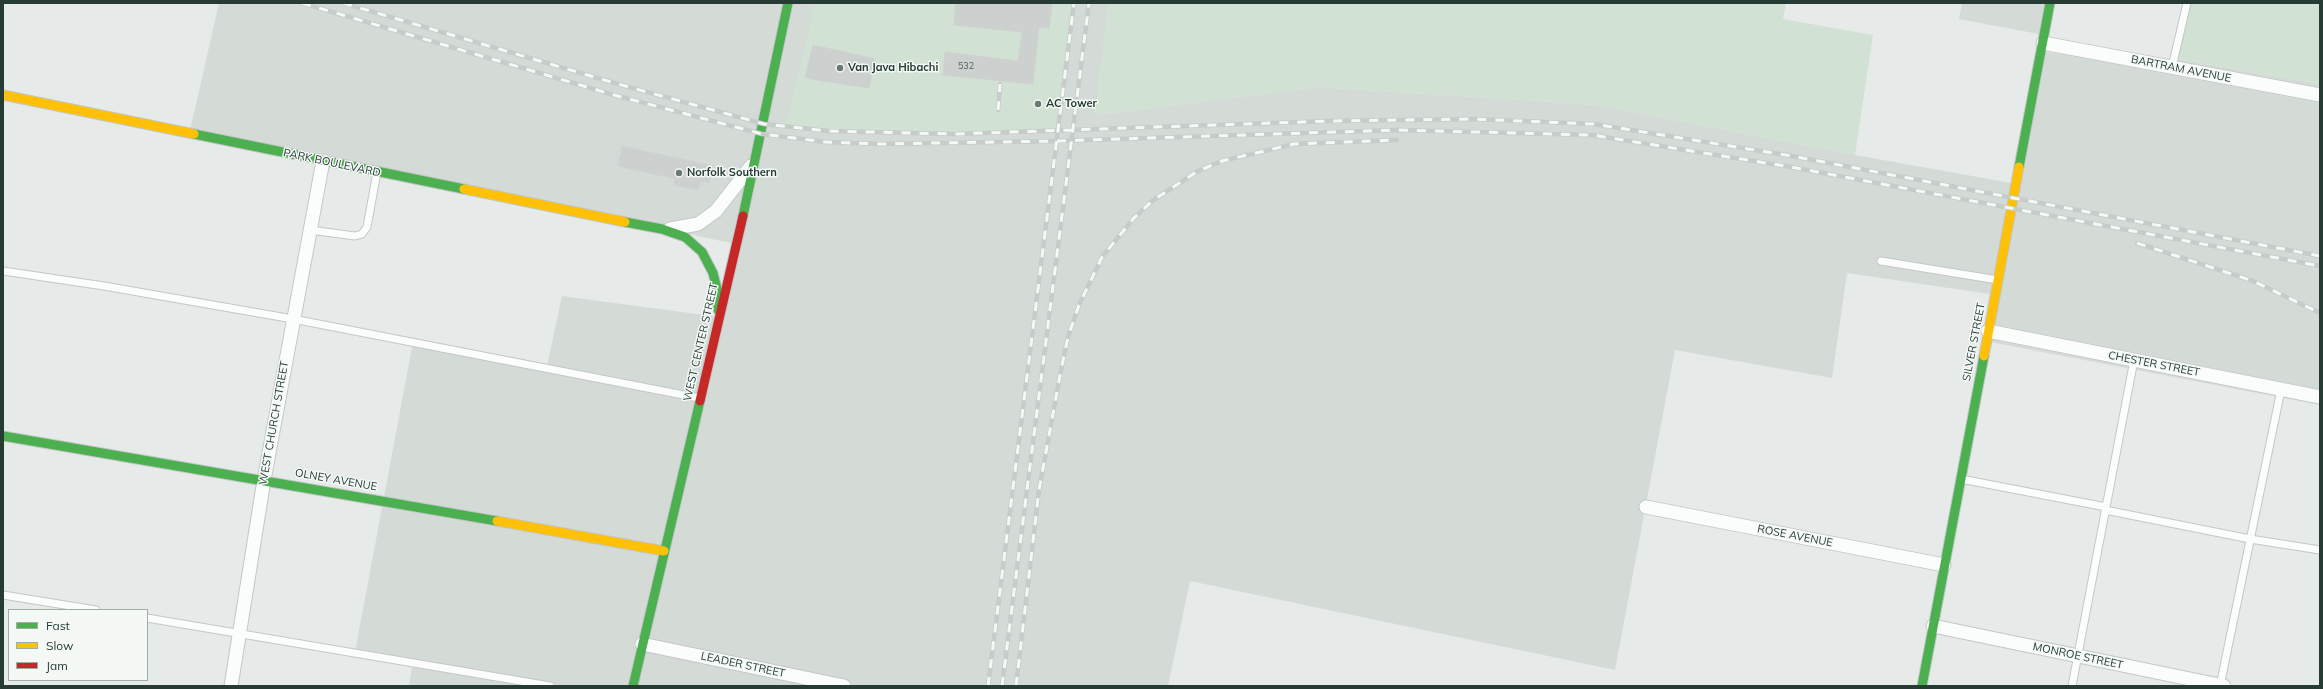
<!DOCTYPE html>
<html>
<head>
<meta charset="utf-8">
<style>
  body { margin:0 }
  #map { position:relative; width:2323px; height:689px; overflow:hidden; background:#e6eae8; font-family:Mulish,sans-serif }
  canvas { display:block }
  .frame { position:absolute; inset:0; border:4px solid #253b33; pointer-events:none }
  .legend { position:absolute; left:8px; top:609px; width:140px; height:72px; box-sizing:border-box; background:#f4f9f6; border:1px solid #a1ada8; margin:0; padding:5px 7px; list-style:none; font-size:12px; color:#253b33 }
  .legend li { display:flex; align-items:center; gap:8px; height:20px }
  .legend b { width:20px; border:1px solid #a1ada8 }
</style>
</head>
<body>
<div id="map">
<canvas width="2323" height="689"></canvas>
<div class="frame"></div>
<ul class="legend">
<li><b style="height:5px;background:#4caf50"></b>Fast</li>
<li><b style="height:5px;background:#ffc107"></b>Slow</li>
<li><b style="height:5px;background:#c62828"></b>Jam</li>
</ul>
</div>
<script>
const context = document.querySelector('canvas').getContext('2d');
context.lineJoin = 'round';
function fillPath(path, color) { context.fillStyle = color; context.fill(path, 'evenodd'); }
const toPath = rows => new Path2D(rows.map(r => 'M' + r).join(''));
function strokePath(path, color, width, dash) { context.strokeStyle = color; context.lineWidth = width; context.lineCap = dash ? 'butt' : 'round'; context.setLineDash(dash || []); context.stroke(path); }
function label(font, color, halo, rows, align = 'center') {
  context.font = font + ' Mulish,sans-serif'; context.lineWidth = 3; context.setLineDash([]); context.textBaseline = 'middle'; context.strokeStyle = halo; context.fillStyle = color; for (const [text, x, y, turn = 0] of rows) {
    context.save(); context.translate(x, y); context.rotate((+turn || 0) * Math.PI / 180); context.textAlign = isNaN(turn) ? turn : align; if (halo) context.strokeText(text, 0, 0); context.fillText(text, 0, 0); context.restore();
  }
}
fillPath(toPath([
  [219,3,1109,3,1095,115,1318,87,1598,105,1855,155,2017,184,2045,52,2170,68,2172,58,2320,84,2320,405,1990,342,1996,295,1847,273,1832,378,1675,350,1615,670,1190,581,1168,686,409,686,413,659,355,652,413,342,547,366,562,296,719,317,736,244,190,131],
  [1962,3,2055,3,2049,36,1959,19]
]), '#d4dbd7');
fillPath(toPath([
  [815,3,1074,3,1057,131,881,133,828,131,784,126,790,110],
  [1109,3,1786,3,1783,19,1873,35,1855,155,1598,105,1318,87,1095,115],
  [2183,3,2320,3,2320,84,2172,58]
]), '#d1e1d4');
const building = toPath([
  [956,3,1052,3,1049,28,1039,27,1033,84,943,75,945,52,1018,61,1022,32,954,25,956,3],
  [813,45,875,59,869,88,805,78,813,45],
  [622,146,713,166,709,183,701,181,698,190,674,185,675,179,618,166,622,146]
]);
fillPath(building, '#ccd1cf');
strokePath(building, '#cfd3d1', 1);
const lane = toPath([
  [2172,67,2187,3],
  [310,230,355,236,362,234,367,227,377,172],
  [1881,261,1998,280],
  [3,271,104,286,293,319,699,398],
  [1961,479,2106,507],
  [2105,510,2250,539,2320,550],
  [3,595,96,610],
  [147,618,550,686],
  [2072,686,2134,360],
  [2220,686,2281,390]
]);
const street = toPath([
  [2043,43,2320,95],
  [670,229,698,224,716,211,751,166],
  [1988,331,2320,397],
  [1646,507,1944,565],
  [1933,626,2224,686],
  [642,644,844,686],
  [231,686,264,480,323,161]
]);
const fast = toPath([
  [194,134,464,189],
  [2019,167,2050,3],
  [743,216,788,3],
  [625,222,662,229,685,237,702,252,713,273,717,289,718,310],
  [3,436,497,521],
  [633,686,700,401],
  [1922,686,1984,356]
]);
const slow = toPath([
  [3,95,194,134],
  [464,189,625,222],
  [1984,356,2019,167],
  [497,521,664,551]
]);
const jam = toPath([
  [700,401,743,216]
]);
strokePath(lane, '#c3c7c5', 9);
strokePath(street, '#c3c7c5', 15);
strokePath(fast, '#c1c7c5', 11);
strokePath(slow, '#c1c7c5', 11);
strokePath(jam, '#c1c7c5', 11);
strokePath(lane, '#fbfcfc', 7);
strokePath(street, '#fbfcfc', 13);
strokePath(fast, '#4caf50', 9);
strokePath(slow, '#ffc107', 9);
strokePath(jam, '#c62828', 9);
const rail = toPath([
  [302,3,614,95,762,134,826,142,879,144,1056,141,1398,130,1592,135,1791,167,2320,266],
  [343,3,618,84,764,124,828,131,954,134,1331,121,1473,119,1594,124,1792,156,2320,256],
  [998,110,1000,84],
  [2137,243,2253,281,2320,313],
  [988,686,1074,3],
  [1002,686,1089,3],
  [1016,686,1039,490,1061,370,1068,337,1079,305,1102,257,1134,218,1152,201,1198,171,1222,161,1294,144,1397,140]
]);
strokePath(rail, '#c7cbc9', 4.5);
strokePath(rail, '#f4f9f6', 3, [9]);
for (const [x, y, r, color] of [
  [840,68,4,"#697872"],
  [1038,104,4,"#697872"],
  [679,173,4,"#697872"]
]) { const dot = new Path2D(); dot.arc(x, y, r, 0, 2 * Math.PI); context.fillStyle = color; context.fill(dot); strokePath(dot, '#f4f9f6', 1.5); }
label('9px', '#50615b', null, [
  ["532",966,66]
]);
label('bold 11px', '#253b33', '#f4f9f6', [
  ["Van Java Hibachi",848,68],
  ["AC Tower",1046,104],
  ["Norfolk Southern",687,173]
], 'left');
label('11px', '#253b33', '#f4f9f6', [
  ["BARTRAM AVENUE",2181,69,11],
  ["PARK BOULEVARD",332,163,12],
  ["WEST CENTER STREET",701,342,-77],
  ["SILVER STREET",1974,342,-79],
  ["CHESTER STREET",2154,364,11],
  ["WEST CHURCH STREET",274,423,-80],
  ["OLNEY AVENUE",336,480,10],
  ["ROSE AVENUE",1795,536,11],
  ["MONROE STREET",2078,656,12],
  ["LEADER STREET",743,665,12]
]);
</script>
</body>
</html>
